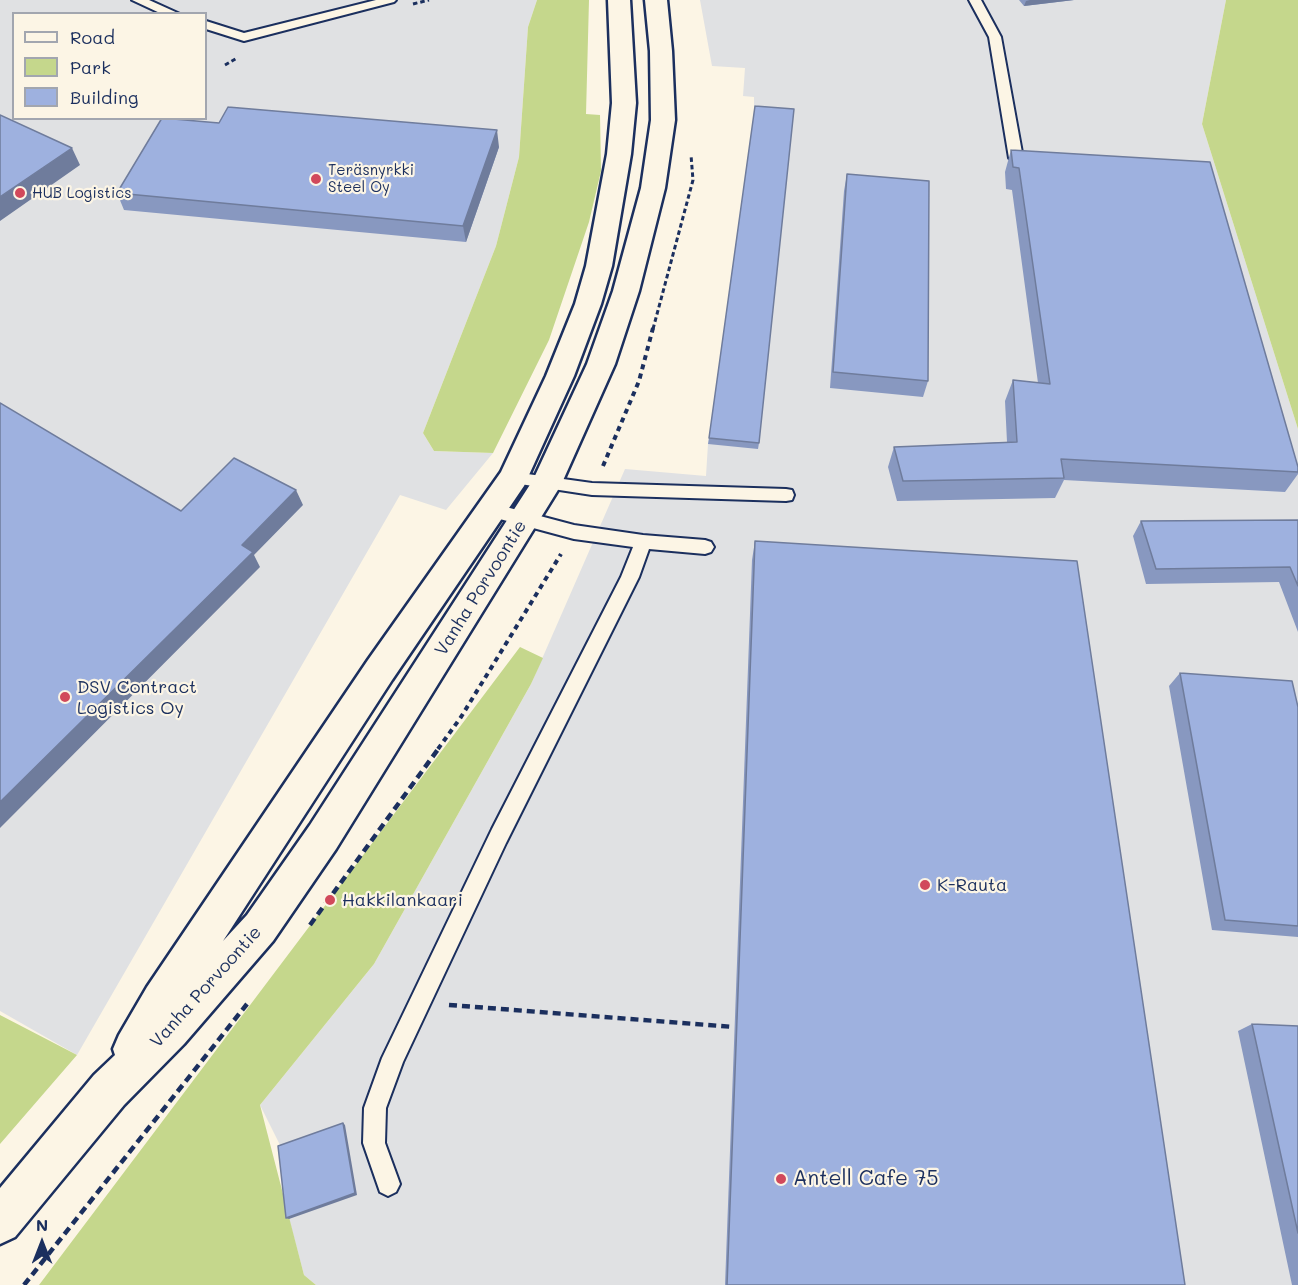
<!DOCTYPE html>
<html>
<head>
<meta charset="utf-8">
<style>
  body { margin:0 }
  #map { position:relative; width:1298px; height:1285px; overflow:hidden; background:#fcf5e5; font-family:Mali,sans-serif }
  canvas { display:block }
  .legend { position:absolute; left:12px; top:12px; width:195px; height:108px; box-sizing:border-box; background:#fcf5e5; border:2px solid #a2a6af; margin:0; padding:8px 10px; list-style:none; font-size:18px; color:#1b2f5e }
  .legend li { display:flex; align-items:center; gap:12px; height:30px }
  .legend b { width:30px; border:2px solid #a2a6af }
  .north { position:absolute; left:12px; top:1213px; width:60px; height:60px; -webkit-text-stroke:4px #fcf5e5; paint-order:stroke; rotate:0deg; font-size:16px; font-weight:700; line-height:24px; text-align:center; color:#1b2f5e }
  .north::after { content:''; display:block; margin:auto; width:21px; height:27px; background:#1b2f5e; clip-path:polygon(50% 0,100% 100%,50% 72%,0 100%) }
</style>
</head>
<body>
<div id="map">
<canvas width="1298" height="1285"></canvas>
<ul class="legend">
<li><b style="height:8px;background:#fcf5e5"></b>Road</li>
<li><b style="height:16px;background:#c5d78c"></b>Park</li>
<li><b style="height:16px;background:#9eb1df"></b>Building</li>
</ul>
<div class="north">N</div>
</div>
<script>
const context = document.querySelector('canvas').getContext('2d');
context.lineJoin = 'round';
function fillPath(path, color) { context.fillStyle = color; context.fill(path, 'evenodd'); }
const toPath = rows => new Path2D(rows.map(r => 'M' + r).join(''));
function strokePath(path, color, width, dash) { context.strokeStyle = color; context.lineWidth = width; context.lineCap = dash ? 'butt' : 'round'; context.setLineDash(dash || []); context.stroke(path); }
function label(font, color, halo, rows, align = 'center') {
  context.font = font + ' Mali,sans-serif'; context.lineWidth = 4.5; context.setLineDash([]); context.textBaseline = 'middle'; context.strokeStyle = halo; context.fillStyle = color; for (const [text, x, y, turn = 0] of rows) {
    context.save(); context.translate(x, y); context.rotate((+turn || 0) * Math.PI / 180); context.textAlign = isNaN(turn) ? turn : align; if (halo) context.strokeText(text, 0, 0); context.fillText(text, 0, 0); context.restore();
  }
}
fillPath(toPath([
  [0,0,537,0,528,27,519,157,496,246,423,433,434,451,493,453,446,510,400,495,77,1055,0,1011],
  [14,14,206,14,206,118,14,118],
  [700,0,1226,0,1202,124,1298,429,1298,1285,316,1285,304,1275,289,1219,281,1147,260,1105,374,964,531,684,625,469,706,476,708,444,754,112,754,97,743,96,745,68,712,66]
]), '#e0e1e3');
fillPath(toPath([
  [537,0,589,0,586,114,600,115,601,171,589,222,549,340,493,453,434,451,423,433,496,246,519,157,528,27],
  [1226,0,1298,0,1298,429,1202,124],
  [520,647,543,658,531,684,374,964,260,1105,304,1275,316,1285,39,1285],
  [0,1015,77,1055,0,1144]
]), '#c5d78c');
const service = toPath([
  [132,0,149,0,180,14,162,14,132,0],
  [376,0,396,0,394,2,244,41,206,29,206,21,244,33,376,0],
  [969,0,981,0,1001,37,1023,158,1021,161,1016,162,1009,158,989,37,969,0],
  [513,472,592,483,786,489,792,490,794,495,792,500,786,501,592,495,507,482,505,478,507,474,513,472],
  [491,503,574,525,643,535,705,540,711,542,714,547,711,552,705,554,649,549,639,577,506,843,403,1062,386,1108,385,1143,400,1184,396,1192,388,1196,380,1192,363,1143,364,1108,382,1058,492,829,621,577,633,547,574,539,485,515,483,510,485,505,491,503]
]);
const secondary = toPath([
  [608,0,630,0,636,103,631,154,612,266,601,304,574,376,524,486,392,680,223,941,247,915,310,825,533,480,587,364,613,291,641,188,651,120,650,51,645,0,667,0,672,51,675,120,665,188,639,291,615,364,561,485,336,849,273,941,184,1044,124,1105,15,1237,0,1244,0,1188,94,1075,115,1055,113,1049,119,1035,147,987,368,660,501,472,546,376,575,304,586,266,607,154,612,103,608,0]
]);
strokePath(service, '#1b2f5e', 4);
strokePath(secondary, '#1b2f5e', 5);
strokePath(toPath([
  [413,4,429,0],
  [225,65,237,58],
  [653,329,693,180,691,155]
]), '#1b2f5e', 3, [4.5, 3]);
strokePath(toPath([
  [603,466,639,381,653,328],
  [438,749,461,717,561,554]
]), '#1b2f5e', 4, [5, 4.5]);
strokePath(toPath([
  [310,925,439,748],
  [449,1005,734,1027],
  [24,1285,247,1004]
]), '#1b2f5e', 4.5, [8, 5]);
fillPath(service, '#fcf5e5');
fillPath(secondary, '#fcf5e5');
fillPath(toPath([
  [1019,0,1074,0,1024,6],
  [499,147,466,242,124,210,117,193],
  [1011,150,1298,467,1298,474,1285,492,1064,480,1055,498,897,501,888,467,894,447,1007,442,1005,401,1013,380,1038,383,1012,190,1006,189,1005,172],
  [847,174,928,381,923,397,830,388,844,191],
  [709,438,759,443,758,449,708,444],
  [1298,520,1298,632,1279,582,1146,584,1133,536,1141,521],
  [755,541,1185,1285,725,1285,752,560],
  [1180,673,1298,707,1298,937,1212,930,1169,686],
  [1252,1024,1298,1026,1298,1285,1292,1285,1238,1031]
]), '#8898c0');
fillPath(toPath([
  [1030,0,1074,0,1024,6,1026,1],
  [497,130,499,147,466,242,463,226],
  [72,148,80,165,0,221,0,197],
  [296,490,303,505,254,555,260,567,0,828,0,802,242,545],
  [343,1123,345,1125,357,1195,289,1219,286,1218]
]), '#6f7c9c');
const building = toPath([
  [755,106,794,109,759,443,709,438,755,106],
  [228,107,497,130,463,226,117,193,162,118,219,123,228,107],
  [0,115,72,148,0,197,0,115],
  [1011,150,1210,162,1298,467,1298,472,1061,459,1064,478,903,481,894,447,1017,442,1013,380,1050,384,1019,168,1013,167,1011,150],
  [847,174,929,181,928,381,833,372,847,174],
  [0,403,181,511,234,458,296,490,242,545,253,552,0,802,0,403],
  [1298,520,1298,586,1290,567,1156,569,1141,521,1298,520],
  [755,541,1077,561,1185,1285,727,1285,755,541],
  [1180,673,1292,681,1298,707,1298,926,1225,920,1180,673],
  [1252,1024,1298,1026,1298,1233,1252,1024],
  [343,1123,355,1193,286,1218,278,1146,343,1123]
]);
fillPath(building, '#9eb1df');
strokePath(building, '#6f7c9c', 1.5);
for (const [x, y, r, color] of [
  [316,179,6,"#d1495b"],
  [20,193,6,"#d1495b"],
  [65,697,6,"#d1495b"],
  [925,885,6,"#d1495b"],
  [330,900,6,"#d1495b"],
  [781,1179,6,"#d1495b"]
]) { const dot = new Path2D(); dot.arc(x, y, r, 0, 2 * Math.PI); context.fillStyle = color; context.fill(dot); strokePath(dot, '#fcf5e5', 2); }
label('15px', '#1b2f5e', '#fcf5e5', [
  ["Teräsnyrkki",328,170],
  ["Steel Oy",328,187],
  ["HUB Logistics",32,193]
], 'left');
label('18px', '#1b2f5e', '#fcf5e5', [
  ["Vanha Porvoontie",481,588,-58],
  ["Vanha Porvoontie",206,987,-48]
]);
label('18px', '#1b2f5e', '#fcf5e5', [
  ["DSV Contract",77,687],
  ["Logistics Oy",77,708],
  ["K-Rauta",937,885],
  ["Hakkilankaari",342,900]
], 'left');
label('21px', '#1b2f5e', '#fcf5e5', [
  ["Antell Cafe 75",793,1179]
], 'left');
</script>
</body>
</html>
